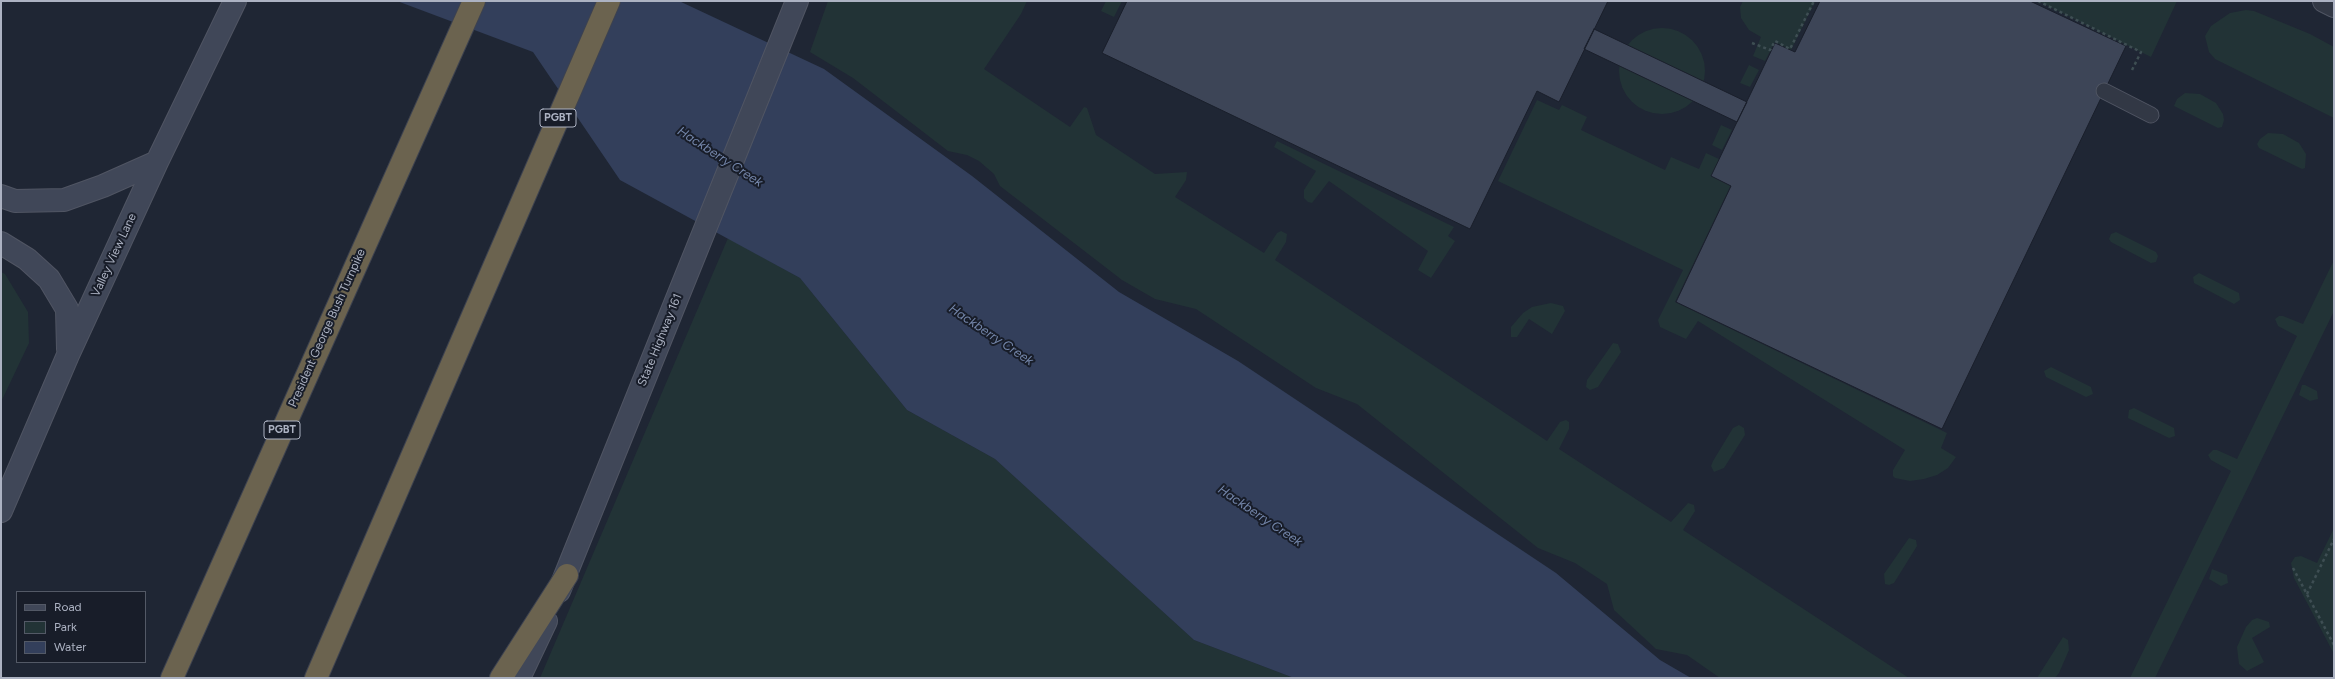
<!DOCTYPE html>
<html>
<head>
<meta charset="utf-8">
<style>
  body { margin:0 }
  #map { position:relative; width:2335px; height:679px; overflow:hidden; background:#1f2634; font-family:Figtree,sans-serif }
  canvas { display:block }
  .frame { position:absolute; inset:0; border:2px solid #acb2c2; pointer-events:none }
  .legend { position:absolute; left:16px; top:591px; width:130px; height:72px; box-sizing:border-box; background:#181d29; border:1px solid #535966; margin:0; padding:5px 7px; list-style:none; font-size:12px; color:#acb2c2 }
  .legend li { display:flex; align-items:center; gap:8px; height:20px }
  .legend b { width:20px; border:1px solid #535966 }
</style>
</head>
<body>
<div id="map">
<canvas width="2335" height="679"></canvas>
<div class="frame"></div>
<ul class="legend">
<li><b style="height:5px;background:#404758"></b>Road</li>
<li><b style="height:11px;background:#223336"></b>Park</li>
<li><b style="height:11px;background:#333f5b"></b>Water</li>
</ul>
</div>
<script>
const context = document.querySelector('canvas').getContext('2d');
context.lineJoin = 'round';
function fillPath(path, color) { context.fillStyle = color; context.fill(path, 'evenodd'); }
const toPath = rows => new Path2D(rows.map(r => 'M' + r).join(''));
function strokePath(path, color, width, dash) { context.strokeStyle = color; context.lineWidth = width; context.lineCap = dash ? 'butt' : 'round'; context.setLineDash(dash || []); context.stroke(path); }
function label(font, color, halo, rows, align = 'center') {
  context.font = font + ' Figtree,sans-serif'; context.lineWidth = 4; context.setLineDash([]); context.textBaseline = 'middle'; context.strokeStyle = halo; context.fillStyle = color; for (const [text, x, y, turn = 0] of rows) {
    context.save(); context.translate(x, y); context.rotate((+turn || 0) * Math.PI / 180); context.textAlign = isNaN(turn) ? turn : align; if (halo) context.strokeText(text, 0, 0); context.fillText(text, 0, 0); context.restore();
  }
}
fillPath(toPath([
  [828,1,1027,1,1021,14,984,69,1070,127,1084,107,1087,108,1096,135,1155,174,1187,172,1186,180,1175,197,1264,253,1277,233,1281,231,1287,234,1286,242,1275,260,1547,441,1560,422,1566,420,1569,422,1569,429,1559,449,1671,522,1688,503,1694,505,1695,511,1683,530,1909,678,1720,678,1687,655,1656,649,1614,610,1607,584,1575,563,1538,548,1357,404,1316,388,1196,309,1155,299,1122,280,1000,186,994,174,979,161,967,155,948,151,853,78,810,52],
  [1106,1,1122,1,1114,17,1101,11],
  [1743,1,1815,1,1791,50,1775,42,1765,61,1753,56,1761,37,1749,30,1741,18,1740,7],
  [2038,1,2177,1,2151,57],
  [2246,10,2254,11,2310,34,2334,47,2334,118,2215,59,2209,52,2205,36,2211,26,2230,13],
  '1619 71a43 43 0 1 1 86 0a43 43 0 1 1-86 0Z',
  [1749,65,1759,70,1750,87,1740,83],
  [2185,93,2200,94,2216,103,2223,114,2224,120,2222,127,2218,128,2174,106,2177,99],
  [1537,100,1559,110,1562,105,1587,117,1581,130,1665,170,1671,157,1699,169,1706,153,1719,159,1731,185,1675,302,1947,433,1941,448,1956,457,1948,468,1937,475,1924,479,1910,481,1895,478,1893,476,1893,470,1905,450,1698,321,1686,339,1660,327,1658,320,1683,270,1498,181],
  [1721,125,1732,130,1722,150,1712,145],
  [2268,133,2283,134,2299,143,2306,154,2305,168,2302,169,2259,148,2257,144,2260,139],
  [1277,141,1454,227,1448,236,1455,241,1431,278,1418,270,1428,251,1329,181,1312,203,1308,202,1304,198,1304,190,1316,171,1274,147],
  [2116,232,2156,252,2158,256,2156,262,2151,263,2111,242,2109,239,2111,234],
  [728,238,800,278,907,410,995,459,1194,640,1294,678,540,678],
  [2334,260,2334,311,2155,678,2130,678,2231,471,2211,460,2208,455,2213,450,2217,450,2237,459,2297,336,2278,326,2275,319,2279,316,2283,316,2303,324],
  [1,272,5,274,28,312,29,343,1,402],
  [2199,273,2239,293,2240,300,2234,304,2194,283,2193,277],
  [1551,303,1563,306,1565,311,1552,334,1529,319,1517,337,1511,337,1511,327,1523,313,1532,307],
  [1613,343,1618,344,1621,352,1598,387,1590,390,1586,387,1587,380],
  [2051,367,2091,387,2093,394,2086,397,2046,377,2044,371],
  [2302,385,2305,385,2317,391,2318,399,2310,401,2299,395],
  [2134,408,2174,428,2175,436,2169,438,2128,418,2129,410],
  [1739,425,1744,428,1745,435,1724,468,1714,472,1711,466,1713,461,1733,428],
  [2334,528,2334,654,2294,578,2291,563,2295,557,2301,556,2317,563],
  [1909,538,1916,540,1917,546,1894,583,1889,585,1885,584,1884,574],
  [2212,569,2227,575,2228,583,2221,586,2209,579],
  [2257,618,2269,622,2270,627,2252,638,2264,662,2247,671,2239,664,2237,647,2246,627,2252,620],
  [2063,637,2068,640,2069,650,2059,673,2055,678,2037,678]
]), '#223336');
fillPath(toPath([
  [397,1,679,1,824,69,972,176,1119,292,1238,361,1556,573,1660,660,1691,678,1294,678,1194,640,995,459,907,410,800,278,620,180,533,52]
]), '#333f5b');
const building = toPath([
  [1127,1,1608,1,1559,102,1537,91,1470,229,1102,53,1127,1],
  [1820,1,2030,1,2126,46,1942,429,1676,302,1731,186,1711,176,1775,43,1795,52,1820,1],
  [1594,29,1747,102,1737,122,1584,49,1594,29]
]);
fillPath(building, '#3d4557');
strokePath(building, '#1a1f2b', 1);
const service = toPath([
  [2104,91,2151,115]
]);
const tertiary = toPath([
  [2324,1,2334,6]
]);
const secondary = toPath([
  [1,196,15,201,64,200,103,186,157,162],
  [1,243,27,259,49,279,67,309,68,349],
  [1,511,68,355,157,162,235,1],
  [559,591,797,1],
  [519,678,546,621]
]);
const motorway = toPath([
  [172,678,474,1],
  [316,678,609,1],
  [501,678,567,575]
]);
strokePath(service, '#505563', 17);
strokePath(tertiary, '#505563', 24);
strokePath(secondary, '#505563', 24);
strokePath(motorway, '#3d424f', 24);
strokePath(toPath([
  [2038,1,2141,52,2132,70],
  [1752,43,1770,50,1775,41,1790,49,1814,1],
  [2293,568,2334,645],
  [2307,594,2334,539]
]), '#3e4e53', 2.5, [3, 3]);
strokePath(service, '#323845', 15);
strokePath(tertiary, '#323845', 22);
strokePath(secondary, '#404758', 22);
strokePath(motorway, '#6b634f', 22);
for (const [x, y, w] of [
  [558,118,36],
  [282,430,36]
]) { const box = new Path2D(); box.roundRect(x - w / 2, y - 9, w, 18, 3); context.fillStyle = '#181d29'; context.fill(box); strokePath(box, '#acb2c2', 1); }
label('bold 11px', '#acb2c2', null, [
  ["PGBT",558,118],
  ["PGBT",282,430]
]);
label('12px', '#acb2c2', '#181d29', [
  ["Valley View Lane",114,255,-65],
  ["President George Bush Turnpike",327,328,-66],
  ["State Highway 161",660,340,-68]
]);
label('italic 13px', '#7486aa', '#181d29', [
  ["Hackberry Creek",720,157,33],
  ["Hackberry Creek",991,335,34],
  ["Hackberry Creek",1260,516,34]
]);
</script>
</body>
</html>
